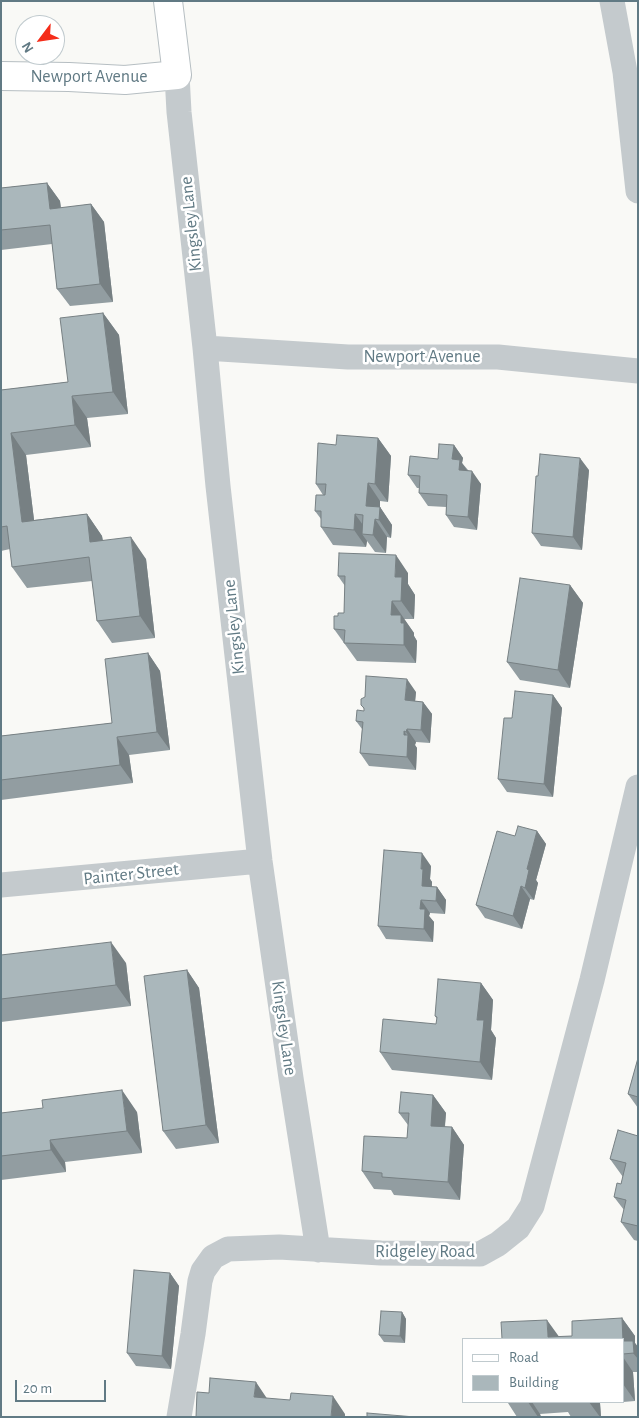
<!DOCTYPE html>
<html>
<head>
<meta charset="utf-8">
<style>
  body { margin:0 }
  #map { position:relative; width:639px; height:1418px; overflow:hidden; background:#f9f9f6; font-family:"Alegreya Sans",sans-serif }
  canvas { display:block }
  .frame { position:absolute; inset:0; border:2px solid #617a84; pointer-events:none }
  .legend { position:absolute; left:462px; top:1338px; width:162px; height:65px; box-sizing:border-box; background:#fff; border:1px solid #c0cace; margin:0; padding:6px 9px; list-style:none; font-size:15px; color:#617a84 }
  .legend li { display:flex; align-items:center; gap:10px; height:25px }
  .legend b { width:25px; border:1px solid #c0cace }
  .north { position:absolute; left:15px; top:15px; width:50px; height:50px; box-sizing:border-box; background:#fff; border:1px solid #c0cace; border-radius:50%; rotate:239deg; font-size:14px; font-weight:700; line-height:20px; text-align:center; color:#617a84 }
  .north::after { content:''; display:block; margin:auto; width:18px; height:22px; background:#f52d1a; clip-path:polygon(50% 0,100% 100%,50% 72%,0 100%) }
  .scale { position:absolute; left:15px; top:1380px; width:91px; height:22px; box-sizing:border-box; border:2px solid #617a84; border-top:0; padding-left:6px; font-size:15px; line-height:18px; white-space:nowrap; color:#617a84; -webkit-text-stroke:4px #fff; paint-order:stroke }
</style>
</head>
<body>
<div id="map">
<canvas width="639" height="1418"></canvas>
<div class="frame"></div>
<ul class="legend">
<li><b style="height:6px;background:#fff"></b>Road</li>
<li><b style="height:14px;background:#aab7bb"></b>Building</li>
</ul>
<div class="north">N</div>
<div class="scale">20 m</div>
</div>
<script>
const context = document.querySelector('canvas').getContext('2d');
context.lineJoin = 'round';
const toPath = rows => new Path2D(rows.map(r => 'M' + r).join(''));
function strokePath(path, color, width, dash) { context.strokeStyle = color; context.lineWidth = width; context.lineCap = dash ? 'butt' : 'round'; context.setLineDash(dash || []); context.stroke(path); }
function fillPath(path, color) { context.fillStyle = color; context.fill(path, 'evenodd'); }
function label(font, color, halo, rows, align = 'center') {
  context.font = font + ' "Alegreya Sans",sans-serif'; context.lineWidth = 5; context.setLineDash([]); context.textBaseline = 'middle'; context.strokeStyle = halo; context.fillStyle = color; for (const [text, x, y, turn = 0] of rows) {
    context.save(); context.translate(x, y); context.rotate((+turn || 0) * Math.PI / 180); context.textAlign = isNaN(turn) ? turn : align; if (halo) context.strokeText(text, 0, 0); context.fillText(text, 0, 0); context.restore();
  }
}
const secondary = toPath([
  [1,76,69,77,125,80,177,75,168,1]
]);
strokePath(secondary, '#b6bec2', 30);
strokePath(toPath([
  [612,1,625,72,638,191],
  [177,75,179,112,205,348,218,486,260,861,291,1078,318,1250],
  [205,348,348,357,498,357,638,371],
  [1,885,260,861],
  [179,1417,193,1334,200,1281,203,1271,213,1257,228,1249,279,1247,381,1253,480,1254,498,1244,518,1228,532,1206,592,980,638,787]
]), '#c4cacd', 25);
strokePath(secondary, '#fff', 28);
fillPath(toPath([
  [47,183,60,201,61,208,91,204,104,222,113,302,70,306,57,289,52,244,1,250,1,188],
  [103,313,119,335,128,414,87,418,91,447,26,455,34,520,87,514,102,536,103,540,146,559,155,638,112,643,97,621,92,581,27,588,12,567,10,549,1,551,1,390,68,382],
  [378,438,391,456,388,502,380,501,380,507,392,525,391,538,387,537,386,553,375,552,367,541,366,547,333,545,321,527,321,519,315,511,323,495,316,484,336,445],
  [454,445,463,458,462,463,468,470,481,484,477,530,454,527,446,515,446,507,428,506,419,493,419,488,417,488,408,475,438,459],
  [589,470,582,550,541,546,532,533],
  [408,573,408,584,415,595,414,619,404,619,414,633,414,636,417,641,416,663,357,661,334,629,338,616,344,613,345,586,338,576],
  [570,585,583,603,570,688,520,680,507,662],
  [148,653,160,671,170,750,129,755,133,783,1,800,1,736,112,723],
  [416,692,415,701,423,702,432,714,430,743,416,742,415,745,417,748,416,770,369,766,360,753,362,729,356,721,364,711,364,709,361,705],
  [553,695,562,708,553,797,507,792,498,779,512,718],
  [537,831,546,844,536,880,538,883,534,900,530,899,522,929,485,918,476,905,515,836],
  [431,866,430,879,432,882,432,887,437,887,446,900,445,914,430,913,429,916,434,922,433,942,386,939,378,926],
  [1,955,126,963,131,1006,1,1022],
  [187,970,199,988,219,1143,176,1149,163,1131],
  [481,983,493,1000,491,1030,496,1038,492,1080,392,1070,380,1052,436,1024,437,1019,435,1016],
  [638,1058,638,1108,628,1094],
  [433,1095,446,1113,445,1127,452,1127,464,1145,460,1200,394,1195,391,1190,374,1189,362,1171,407,1138,408,1125,399,1113],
  [137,1112,142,1153,65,1162,66,1172,1,1180,1,1113],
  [638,1136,638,1241,634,1240,621,1222,624,1210,614,1197,621,1184,623,1177,610,1159],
  [170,1273,179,1286,171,1369,136,1366,127,1353],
  [402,1312,406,1319,405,1343,384,1342,379,1335],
  [622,1318,635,1336,635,1343,638,1347,638,1372,633,1372,635,1401,623,1402,623,1339,559,1337,572,1336],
  [508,1402,620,1402,600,1403,601,1417,571,1417,568,1412,540,1414,541,1417,517,1417,508,1403]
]), '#929da1');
fillPath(toPath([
  [47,183,60,201,63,227,50,209],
  [91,204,104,222,113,302,100,284],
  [103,313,119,335,128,414,113,392],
  [72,396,87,418,91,447,75,425],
  [11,433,26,455,37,544,22,522],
  [378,438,391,456,388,502,375,484],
  [454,445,463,458,462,463,469,473,468,483,452,459],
  [580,458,589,470,582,550,573,537],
  [472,471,481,484,477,530,468,517],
  [368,483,380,501,380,509,380,507,392,525,391,538,379,520,366,506],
  [87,514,102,536,105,563,90,542],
  [355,514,368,532,362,534,367,541,366,547,354,530],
  [375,519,387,537,386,553,373,535],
  [131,537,146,559,155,638,140,616],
  [396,555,408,573,408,584,415,595,414,619,401,601,395,577],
  [570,585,583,603,570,688,558,670],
  [392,601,414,633,414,636,417,641,416,663,404,645,391,615],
  [148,653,160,671,170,750,157,732],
  [407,679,416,692,414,713,405,700],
  [553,695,562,708,553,797,544,784],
  [423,702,432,714,430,743,421,730],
  [407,729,416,742,415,745,406,732],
  [404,731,408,738,408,735,417,748,416,770,407,757,404,735],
  [117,737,129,755,133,783,120,765],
  [537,831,546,844,536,880,538,883,534,900,525,888,527,869],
  [422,853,431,866,430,879,432,882,431,899,422,886,421,869],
  [521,886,530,899,522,929,513,916],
  [437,887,446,900,445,914,436,901],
  [421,900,430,913,429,916,434,922,433,942,424,929,420,909],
  [111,942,126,963,131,1006,116,985],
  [187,970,199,988,219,1143,206,1125],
  [481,983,493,1000,491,1030,496,1038,492,1080,480,1062,477,1020],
  [122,1090,137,1112,142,1153,127,1131],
  [433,1095,446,1113,443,1144,431,1126],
  [452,1127,464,1145,460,1200,448,1182],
  [50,1140,65,1162,66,1172,51,1150],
  [170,1273,179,1286,171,1369,162,1356],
  [402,1312,406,1319,405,1343,400,1336],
  [622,1318,635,1336,635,1343,638,1347,638,1359,623,1341],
  [547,1320,560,1338,548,1337],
  [623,1357,633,1372,635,1401,623,1384],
  [256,1382,268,1400,254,1397],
  [333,1396,345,1414,345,1417,331,1417],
  [528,1402,532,1402,540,1414,541,1417,538,1417],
  [589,1402,599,1402,600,1403,601,1417,600,1417]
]), '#778083');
const building = toPath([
  [47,183,50,209,91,204,100,284,57,289,50,225,1,230,1,188,47,183],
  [103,313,113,392,72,396,75,425,11,433,22,522,87,514,90,542,131,537,140,616,97,621,89,557,12,567,7,526,1,527,1,390,68,382,60,318,103,313],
  [337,435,378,438,375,484,368,483,366,506,380,507,379,520,375,519,373,535,362,534,363,515,355,514,354,530,321,527,321,511,315,511,316,495,325,495,326,484,316,484,318,443,336,445,337,435],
  [439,444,454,445,452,459,460,460,459,470,472,471,468,517,446,515,447,495,419,493,420,476,408,475,410,456,438,459,439,444],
  [540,454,580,458,573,537,532,533,536,476,538,476,540,454],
  [339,553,396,555,395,577,402,577,401,601,392,601,391,615,401,615,401,623,404,623,404,645,344,643,345,630,334,629,334,616,338,616,338,613,344,613,345,576,338,576,339,553],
  [520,578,570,585,558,670,507,662,520,578],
  [148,653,157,732,117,737,120,765,1,780,1,736,112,723,105,659,148,653],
  [366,676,407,679,405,700,423,702,421,730,407,729,406,732,404,731,404,735,408,735,407,757,360,753,363,722,356,721,357,710,364,711,364,708,361,705,361,699,365,697,366,676],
  [515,691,553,695,544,784,498,779,504,718,512,718,515,691],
  [518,826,537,831,527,869,529,870,525,888,521,886,513,916,476,905,497,831,515,836,518,826],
  [384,850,422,853,421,869,423,869,422,886,437,887,436,901,421,900,420,909,425,909,424,929,378,926,384,850],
  [111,942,116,985,1,999,1,955,111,942],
  [187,970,206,1125,163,1131,144,976,187,970],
  [438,979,481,983,477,1020,484,1020,480,1062,380,1052,383,1019,436,1024,437,1017,435,1016,438,979],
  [638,1058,638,1097,628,1094,638,1058],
  [122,1090,127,1131,50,1140,51,1150,1,1156,1,1113,43,1108,42,1100,122,1090],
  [401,1092,433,1095,431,1126,452,1127,448,1182,382,1177,382,1173,362,1171,364,1136,407,1138,409,1113,399,1113,401,1092],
  [618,1130,638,1136,638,1226,621,1222,626,1200,614,1197,617,1183,621,1184,626,1163,610,1159,618,1130],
  [134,1270,170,1273,162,1356,127,1353,134,1270],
  [381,1311,402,1312,400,1336,379,1335,381,1311],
  [622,1318,623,1341,633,1341,634,1353,623,1354,623,1339,502,1339,501,1322,547,1320,548,1337,572,1336,572,1321,622,1318],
  [210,1378,256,1382,254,1397,290,1400,291,1393,333,1396,331,1417,196,1417,197,1392,209,1393,210,1378],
  [367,1413,415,1417,367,1417,367,1413]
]);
fillPath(building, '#aab7bb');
strokePath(building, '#778083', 1);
label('18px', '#617a84', '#fff', [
  ["Newport Avenue",89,77],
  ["Kingsley Lane",191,224,-96],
  ["Newport Avenue",422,357],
  ["Kingsley Lane",234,627,-96],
  ["Painter Street",131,874,-6],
  ["Kingsley Lane",284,1028,82],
  ["Ridgeley Road",425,1252]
]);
</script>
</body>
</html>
